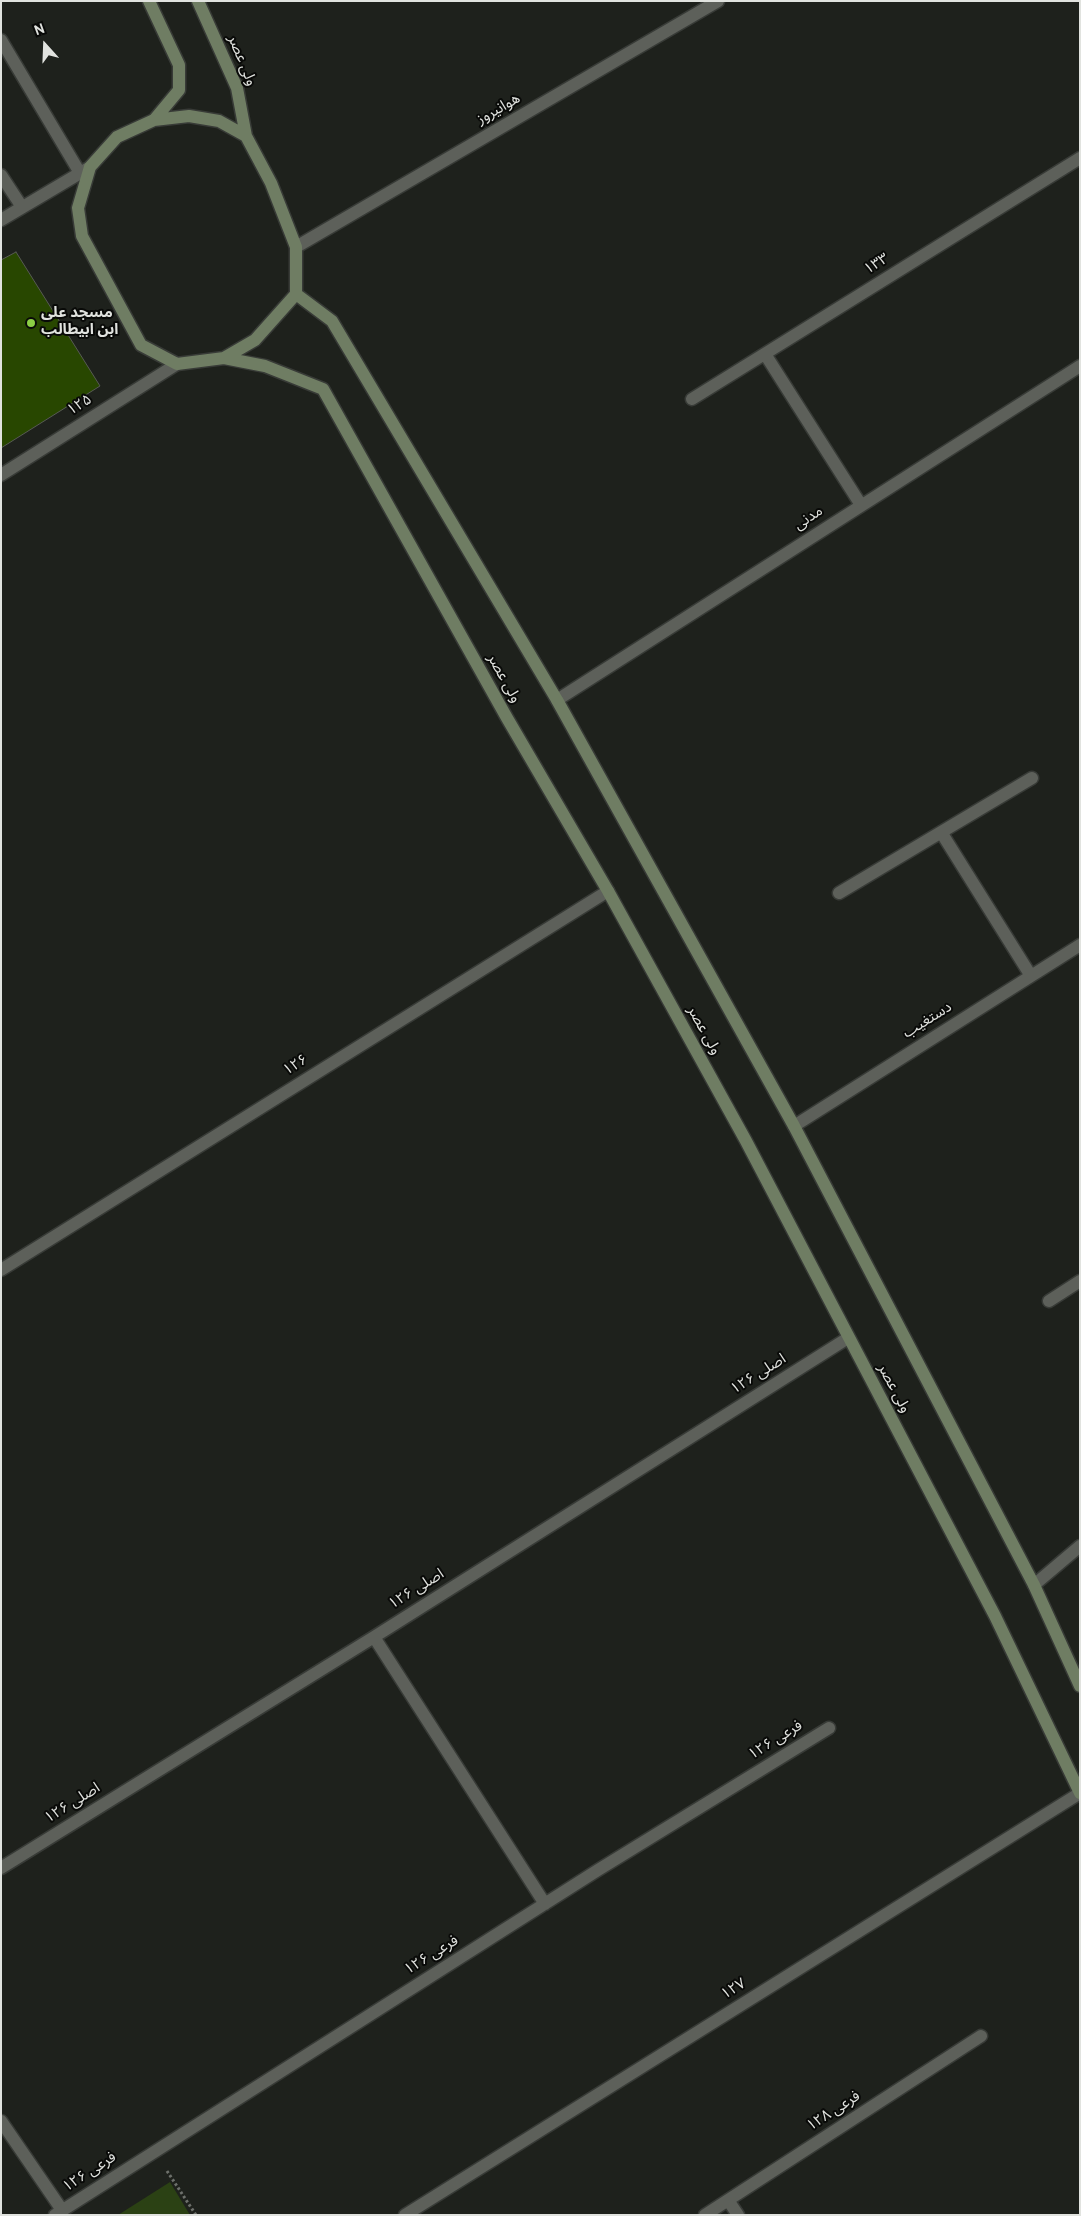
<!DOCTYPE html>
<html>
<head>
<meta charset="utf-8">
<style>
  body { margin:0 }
  #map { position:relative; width:1081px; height:2216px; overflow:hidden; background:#1e211c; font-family:Overpass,sans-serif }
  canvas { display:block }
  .frame { position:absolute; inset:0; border:2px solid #e1e3df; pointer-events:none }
  .north { position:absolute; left:20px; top:20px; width:50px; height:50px; -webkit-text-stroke:4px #090a08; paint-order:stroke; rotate:340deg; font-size:14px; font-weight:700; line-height:20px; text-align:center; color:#e1e3df }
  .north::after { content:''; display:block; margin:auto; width:18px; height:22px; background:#e1e3df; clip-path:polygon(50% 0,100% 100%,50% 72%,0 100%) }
</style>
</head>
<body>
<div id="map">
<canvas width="1081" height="2216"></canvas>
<div class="frame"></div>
<div class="north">N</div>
</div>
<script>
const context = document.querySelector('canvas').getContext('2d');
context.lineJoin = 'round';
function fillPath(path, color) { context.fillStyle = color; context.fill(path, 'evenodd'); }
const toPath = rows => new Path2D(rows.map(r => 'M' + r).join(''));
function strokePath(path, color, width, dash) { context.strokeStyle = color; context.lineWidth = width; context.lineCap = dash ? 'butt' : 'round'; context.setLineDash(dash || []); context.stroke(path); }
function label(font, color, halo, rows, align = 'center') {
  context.font = font + ' Overpass,"Noto Sans Arabic",sans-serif'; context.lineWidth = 4; context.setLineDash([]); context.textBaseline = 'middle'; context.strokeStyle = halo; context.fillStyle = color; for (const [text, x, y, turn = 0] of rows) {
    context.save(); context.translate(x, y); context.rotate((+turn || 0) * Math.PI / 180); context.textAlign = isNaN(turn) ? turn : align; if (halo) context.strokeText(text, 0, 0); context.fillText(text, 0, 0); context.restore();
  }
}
fillPath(toPath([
  [170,2182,190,2215,118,2215]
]), '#2b4114');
const building = toPath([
  [16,252,100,386,1,448,1,260,16,252]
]);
fillPath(building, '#284700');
strokePath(building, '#575a54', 1);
const street = toPath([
  [1,40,80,173],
  [1,175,22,207],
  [1,220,87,169],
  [296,247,718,1],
  [765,354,861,505],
  [692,399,1080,158],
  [1,475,177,364],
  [557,700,1080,366],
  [941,832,1031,976],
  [839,893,1032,778],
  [794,1126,1080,945],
  [1,1270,608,891],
  [1049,1301,1080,1281],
  [1034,1585,1080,1546],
  [374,1637,545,1904],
  [1,1868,374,1637,848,1338],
  [1,2121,62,2210],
  [728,2200,738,2215],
  [55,2215,598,1870,829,1728],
  [405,2215,1080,1793],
  [705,2215,981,2036]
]);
const secondary = toPath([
  [149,1,179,65,179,90,154,120],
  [198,1,237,88,246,136],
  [189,116,219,121,246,136,271,183,296,247,296,294,255,340,224,358,177,364,141,345,82,236,78,208,90,167,117,137,154,120,189,116],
  [296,294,332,321,557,700,794,1126,1034,1585,1080,1686],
  [224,358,265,366,323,389,507,718,608,891,746,1141,995,1616,1080,1793]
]);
strokePath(street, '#383b37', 15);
strokePath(secondary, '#383b37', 15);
strokePath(toPath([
  [167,2171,196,2215]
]), '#6d706b', 3, [2.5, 2.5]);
strokePath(street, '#5d605a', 12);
strokePath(secondary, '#6f7d63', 12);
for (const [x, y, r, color] of [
  [31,323,5,"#8cce45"]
]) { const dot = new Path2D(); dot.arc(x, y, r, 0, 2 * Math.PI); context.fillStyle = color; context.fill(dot); strokePath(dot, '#090a08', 2); }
label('15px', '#e1e3df', '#090a08', [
  ["ولی عصر",241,61,68],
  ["هوانیروز",499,110,-30],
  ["۱۳۳",877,265,-32],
  ["۱۲۵",80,406,-32],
  ["مدنی",809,519,-33],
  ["ولی عصر",503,679,61],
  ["دستغیب",928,1021,-32],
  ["ولی عصر",703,1031,61],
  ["۱۲۶",296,1066,-32],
  ["۱۲۶ اصلی",759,1375,-32],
  ["ولی عصر",893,1389,62],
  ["۱۲۶ اصلی",417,1590,-32],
  ["۱۲۶ فرعی",776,1741,-32],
  ["۱۲۶ اصلی",73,1804,-32],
  ["۱۲۶ فرعی",432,1956,-32],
  ["۱۲۷",734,1990,-32],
  ["۱۲۸ فرعی",834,2112,-33],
  ["۱۲۶ فرعی",90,2173,-33]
]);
label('bold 15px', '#e1e3df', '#090a08', [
  ["مسجد علی",41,314],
  ["ابن ابیطالب",41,331]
], 'left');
</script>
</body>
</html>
